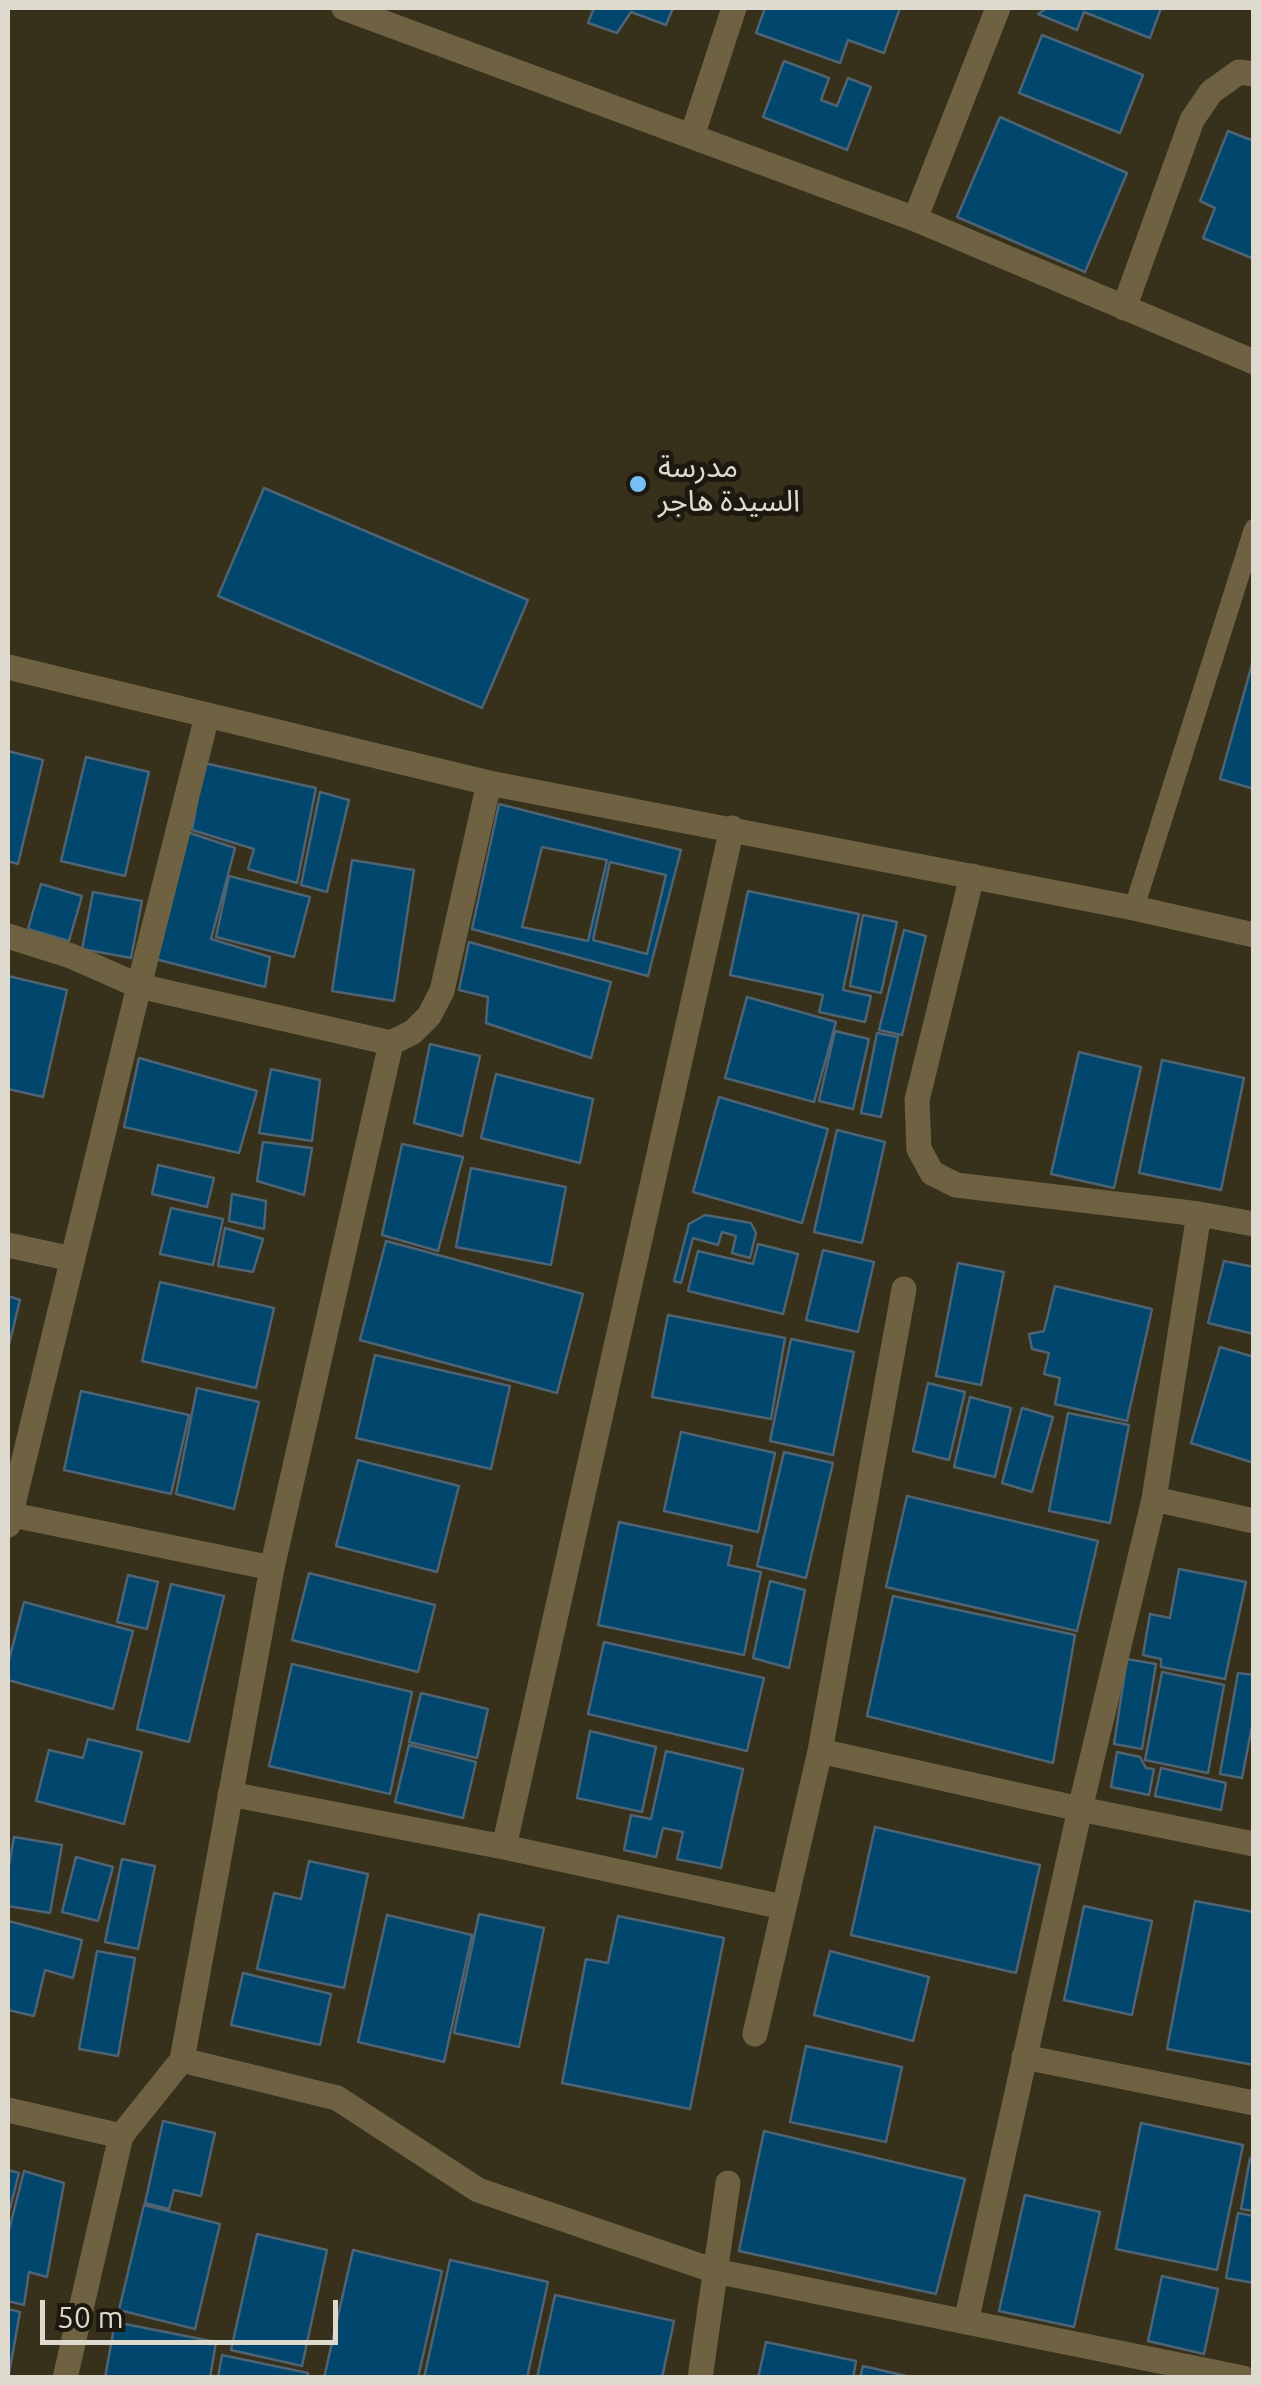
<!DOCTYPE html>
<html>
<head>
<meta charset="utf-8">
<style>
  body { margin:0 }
  #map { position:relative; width:1261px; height:2385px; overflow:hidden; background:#37301a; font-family:Ubuntu,sans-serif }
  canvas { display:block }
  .frame { position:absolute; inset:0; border:10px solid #dedacd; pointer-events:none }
  .scale { position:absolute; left:40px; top:2300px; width:298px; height:45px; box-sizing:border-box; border:5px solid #dedacd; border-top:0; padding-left:12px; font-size:30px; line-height:35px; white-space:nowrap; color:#dedacd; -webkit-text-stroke:8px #1c180f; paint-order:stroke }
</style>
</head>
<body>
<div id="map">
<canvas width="1261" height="2385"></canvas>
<div class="frame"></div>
<div class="scale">50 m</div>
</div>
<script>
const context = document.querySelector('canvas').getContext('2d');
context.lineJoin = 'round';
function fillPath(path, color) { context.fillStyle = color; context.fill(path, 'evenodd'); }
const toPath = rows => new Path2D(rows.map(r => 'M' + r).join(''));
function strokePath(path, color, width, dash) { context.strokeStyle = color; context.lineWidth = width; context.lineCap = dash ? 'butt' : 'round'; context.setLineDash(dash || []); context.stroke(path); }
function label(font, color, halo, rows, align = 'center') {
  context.font = font + ' Ubuntu,"Noto Sans Arabic",sans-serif'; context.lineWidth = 10; context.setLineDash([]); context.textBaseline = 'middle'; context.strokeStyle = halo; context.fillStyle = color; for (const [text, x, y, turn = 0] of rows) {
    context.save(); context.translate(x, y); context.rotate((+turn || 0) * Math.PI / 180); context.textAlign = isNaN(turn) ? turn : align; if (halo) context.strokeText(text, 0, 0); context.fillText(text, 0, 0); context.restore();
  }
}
const building = toPath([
  [594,8,673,8,666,25,631,12,617,33,588,23,594,8],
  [765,8,900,8,884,53,848,40,840,63,756,33,765,8],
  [1047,8,1161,8,1150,38,1084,12,1077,30,1038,14,1047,8],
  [1042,35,1143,75,1120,133,1019,93,1042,35],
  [784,61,829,78,821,100,837,106,848,78,871,87,847,150,763,117,784,61],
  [1000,117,1127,173,1085,272,957,217,1000,117],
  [1228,131,1254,141,1254,259,1203,238,1215,208,1200,201,1228,131],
  [264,488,528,600,482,708,218,596,264,488],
  [1254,657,1254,789,1220,779,1254,657],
  [8,751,43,760,18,864,8,861,8,751],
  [86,757,149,772,125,876,61,861,86,757],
  [204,763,316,788,297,883,248,869,254,849,192,830,204,763],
  [320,792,349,800,327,892,301,885,320,792],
  [499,804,681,850,648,976,472,929,499,804],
  [184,831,235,848,211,939,270,957,265,987,155,959,184,831],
  [542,847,607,860,588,941,522,927,542,847],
  [352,860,414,870,394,1001,332,991,352,860],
  [610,862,666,875,647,954,593,940,610,862],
  [229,876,310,897,294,957,216,937,229,876],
  [41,884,82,896,69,941,28,929,41,884],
  [748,891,859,914,843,990,871,996,865,1022,819,1012,823,995,730,975,748,891],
  [93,892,142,901,131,958,82,949,93,892],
  [863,915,897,922,881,993,850,986,863,915],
  [904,930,926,936,902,1035,879,1030,904,930],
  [469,942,611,982,591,1058,486,1023,488,997,459,990,469,942],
  [8,976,67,990,43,1097,8,1089,8,976],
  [747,997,836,1022,814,1102,725,1078,747,997],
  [835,1031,869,1039,853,1109,819,1101,835,1031],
  [877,1033,898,1037,881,1117,861,1113,877,1033],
  [430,1044,480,1056,462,1136,414,1123,430,1044],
  [1079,1052,1141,1067,1114,1188,1051,1174,1079,1052],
  [139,1058,257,1091,239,1153,124,1127,139,1058],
  [1162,1060,1244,1078,1221,1190,1139,1173,1162,1060],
  [271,1069,320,1080,312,1141,259,1133,271,1069],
  [496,1074,593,1099,580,1163,481,1138,496,1074],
  [719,1097,828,1129,802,1223,693,1192,719,1097],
  [837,1130,885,1142,862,1243,814,1232,837,1130],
  [263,1142,312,1148,304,1195,257,1181,263,1142],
  [402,1144,463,1157,438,1251,382,1235,402,1144],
  [158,1165,214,1178,207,1207,152,1194,158,1165],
  [471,1168,566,1187,551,1265,456,1247,471,1168],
  [232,1194,266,1201,264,1229,229,1221,232,1194],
  [171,1208,223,1219,213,1265,160,1254,171,1208],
  [705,1215,751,1223,756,1233,750,1258,732,1253,736,1236,722,1232,718,1245,693,1238,681,1283,674,1281,689,1224,705,1215],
  [225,1228,263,1239,253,1272,218,1266,225,1228],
  [386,1241,583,1294,557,1393,360,1340,386,1241],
  [758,1244,798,1254,783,1314,688,1291,698,1251,753,1264,758,1244],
  [823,1250,874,1262,858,1332,806,1320,823,1250],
  [1224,1261,1254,1267,1254,1334,1208,1323,1224,1261],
  [958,1263,1004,1272,981,1385,936,1376,958,1263],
  [160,1282,274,1308,256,1388,142,1361,160,1282],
  [1055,1286,1152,1309,1127,1421,1055,1404,1060,1378,1044,1374,1049,1353,1032,1349,1029,1334,1044,1331,1055,1286],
  [8,1296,20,1300,8,1349,8,1296],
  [668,1315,785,1338,771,1419,652,1397,668,1315],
  [791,1339,854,1352,833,1455,770,1441,791,1339],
  [1220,1347,1254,1357,1254,1463,1191,1443,1220,1347],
  [375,1355,510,1386,491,1469,356,1438,375,1355],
  [928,1383,965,1392,949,1460,913,1451,928,1383],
  [197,1388,259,1402,234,1509,176,1494,197,1388],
  [81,1391,189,1415,171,1494,64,1470,81,1391],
  [970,1397,1011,1408,995,1477,954,1467,970,1397],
  [1022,1408,1053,1417,1032,1492,1002,1483,1022,1408],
  [1068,1413,1129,1425,1110,1523,1049,1511,1068,1413],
  [681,1432,775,1453,758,1532,664,1511,681,1432],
  [784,1452,833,1463,806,1578,757,1566,784,1452],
  [358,1460,459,1486,437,1572,336,1546,358,1460],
  [907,1496,1098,1541,1077,1631,886,1587,907,1496],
  [619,1522,732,1546,728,1565,761,1572,744,1655,598,1625,619,1522],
  [1179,1569,1246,1582,1225,1679,1161,1667,1161,1659,1143,1655,1150,1614,1170,1618,1179,1569],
  [309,1573,435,1605,418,1672,292,1640,309,1573],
  [128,1575,158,1582,147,1629,117,1622,128,1575],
  [770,1581,805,1590,789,1668,753,1658,770,1581],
  [171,1584,224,1596,189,1742,137,1729,171,1584],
  [893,1596,1075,1635,1053,1763,867,1716,893,1596],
  [24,1602,133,1631,113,1709,8,1680,8,1664,24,1602],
  [604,1642,764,1678,747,1751,588,1714,604,1642],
  [1127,1659,1156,1664,1142,1749,1114,1744,1127,1659],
  [292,1664,412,1692,390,1794,269,1766,292,1664],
  [1162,1672,1224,1685,1208,1773,1145,1760,1162,1672],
  [1238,1673,1254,1675,1254,1716,1242,1778,1220,1774,1238,1673],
  [421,1693,488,1709,477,1758,409,1742,421,1693],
  [590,1731,656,1747,642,1812,577,1798,590,1731],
  [88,1739,142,1752,124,1824,36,1801,49,1750,83,1758,88,1739],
  [409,1745,476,1762,463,1818,395,1802,409,1745],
  [666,1751,743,1769,721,1868,677,1859,683,1832,663,1828,656,1857,624,1850,631,1815,651,1819,666,1751],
  [1117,1752,1140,1757,1146,1768,1154,1769,1149,1795,1111,1787,1117,1752],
  [1161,1768,1226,1783,1221,1810,1155,1796,1161,1768],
  [875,1827,1040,1865,1016,1973,851,1935,875,1827],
  [14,1837,62,1845,50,1913,8,1906,8,1871,14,1837],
  [76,1857,113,1867,98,1921,62,1912,76,1857],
  [122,1859,155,1866,138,1949,105,1942,122,1859],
  [309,1861,368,1874,344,1988,257,1969,274,1893,301,1899,309,1861],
  [1195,1901,1254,1912,1254,2065,1167,2049,1195,1901],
  [1084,1906,1152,1921,1132,2015,1064,2000,1084,1906],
  [479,1914,544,1928,519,2047,454,2033,479,1914],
  [387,1915,472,1935,444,2062,358,2042,387,1915],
  [618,1916,724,1938,690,2109,562,2083,586,1959,608,1963,618,1916],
  [8,1921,82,1940,73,1978,45,1970,34,2016,8,2010,8,1921],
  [97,1951,135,1958,118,2056,79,2049,97,1951],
  [830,1951,929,1977,913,2041,814,2015,830,1951],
  [243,1973,331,1994,320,2045,231,2025,243,1973],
  [806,2046,902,2067,886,2142,790,2122,806,2046],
  [163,2121,215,2133,201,2196,174,2190,169,2209,145,2203,163,2121],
  [1141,2123,1243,2145,1217,2270,1116,2249,1141,2123],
  [764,2131,965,2179,936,2294,739,2251,764,2131],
  [1250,2158,1254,2159,1254,2211,1241,2209,1250,2158],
  [8,2170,19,2173,8,2216,8,2170],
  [24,2171,64,2183,47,2277,29,2272,24,2305,8,2301,8,2234,24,2171],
  [1025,2195,1100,2212,1074,2327,999,2311,1025,2195],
  [144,2205,220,2224,195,2329,119,2310,144,2205],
  [1238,2213,1254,2216,1254,2283,1226,2278,1238,2213],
  [257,2234,327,2250,302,2366,231,2350,257,2234],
  [353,2250,442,2271,418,2378,324,2378,353,2250],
  [450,2260,548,2282,527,2378,424,2378,450,2260],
  [1162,2276,1218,2289,1204,2354,1148,2341,1162,2276],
  [555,2295,674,2321,662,2378,537,2378,555,2295],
  [8,2309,20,2312,9,2374,8,2374,8,2309],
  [115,2322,216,2342,210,2378,105,2378,115,2322],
  [766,2342,856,2361,853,2378,758,2378,766,2342],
  [222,2355,308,2373,307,2378,218,2378,222,2355],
  [863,2366,915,2378,860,2378,863,2366]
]);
fillPath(building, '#01476d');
strokePath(building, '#4e6373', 2.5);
strokePath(toPath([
  [1134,908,1254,529]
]), '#6e6242', 20);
strokePath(toPath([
  [344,8,915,219,1254,362],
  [692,136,734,8],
  [915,219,998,8],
  [1124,308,1192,120,1211,92,1239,72,1254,74],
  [8,667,489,783,1134,908,1254,935],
  [732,828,504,1847,783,1907],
  [972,876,917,1100,919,1149,932,1173,956,1185,1199,1214,1254,1224],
  [8,936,71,956,139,986,207,716],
  [8,1245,72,1259],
  [1154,1499,1254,1521],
  [8,1514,272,1568],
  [8,1525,139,986,391,1043,413,1032,429,1016,442,991,489,783],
  [820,1751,1080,1809,1254,1844],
  [230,1794,504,1847],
  [755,2034,820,1751,904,1289],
  [1024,2057,1254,2103],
  [182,2060,337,2098,478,2190,715,2271,1243,2378],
  [8,2110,121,2136],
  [966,2322,1080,1809,1154,1499,1199,1214],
  [65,2378,121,2136,182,2060,272,1568,391,1043],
  [700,2378,728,2183]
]), '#6e6242', 25);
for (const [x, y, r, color] of [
  [638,484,10,"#75c0f6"]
]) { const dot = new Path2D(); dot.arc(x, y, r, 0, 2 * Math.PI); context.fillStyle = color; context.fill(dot); strokePath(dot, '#1c180f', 4); }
label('30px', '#dedacd', '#1c180f', [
  ["مدرسة",658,467],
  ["السيدة هاجر",658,501]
], 'left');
</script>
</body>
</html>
